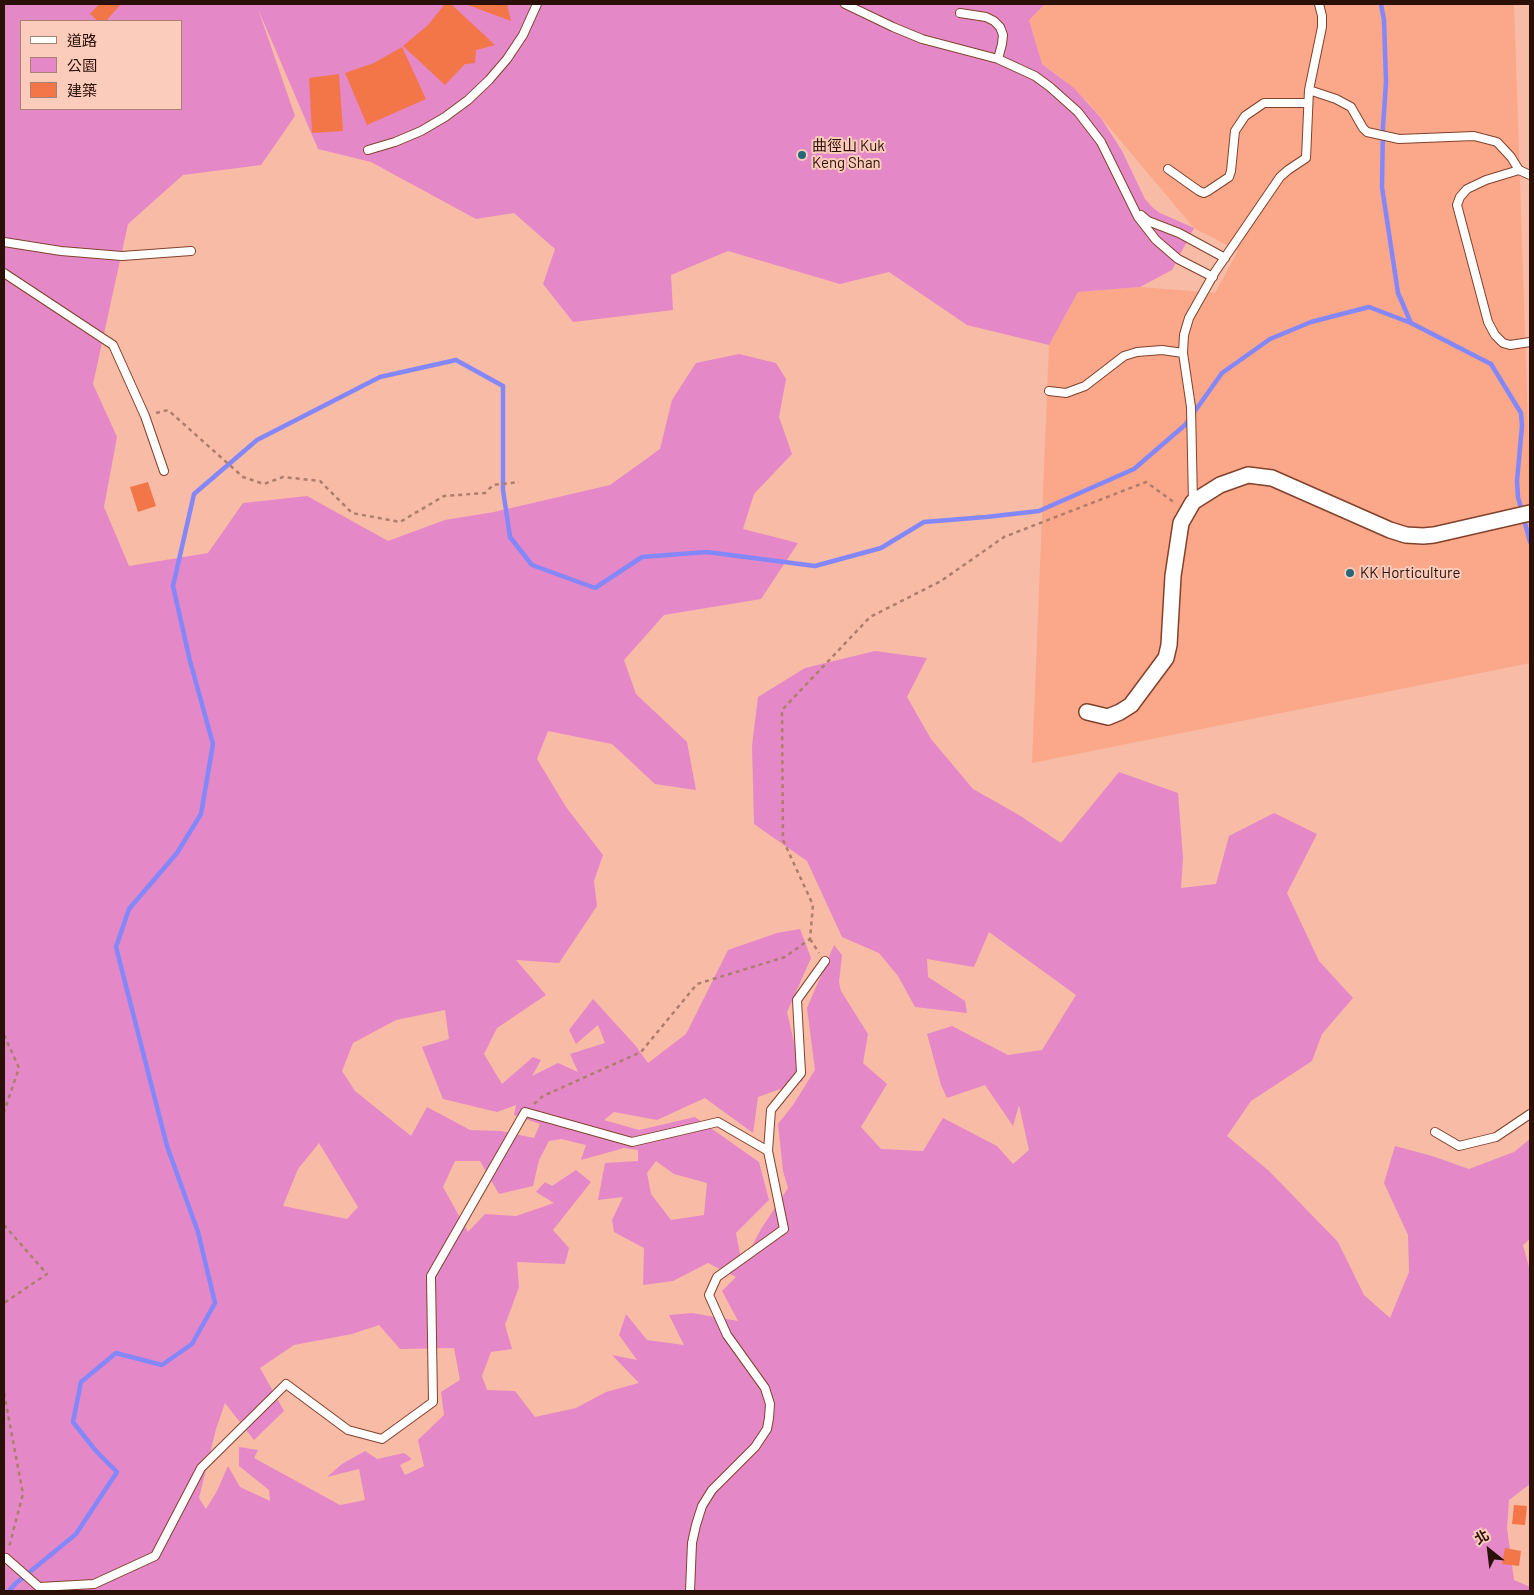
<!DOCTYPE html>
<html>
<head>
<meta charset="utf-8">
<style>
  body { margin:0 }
  #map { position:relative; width:1534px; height:1595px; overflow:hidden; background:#f8bba6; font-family:Barlow,"Noto Sans TC",sans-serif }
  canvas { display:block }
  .frame { position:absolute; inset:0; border:5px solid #2b1007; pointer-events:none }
  .legend { position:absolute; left:20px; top:20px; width:162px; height:90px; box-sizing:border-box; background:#fbccbc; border:1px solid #a88174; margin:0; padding:6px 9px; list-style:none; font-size:15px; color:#2b1007 }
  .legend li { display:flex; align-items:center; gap:10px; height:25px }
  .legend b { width:25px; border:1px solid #a88174 }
  .north { position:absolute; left:1464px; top:1525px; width:50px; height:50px; -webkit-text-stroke:4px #fbccbc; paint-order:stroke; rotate:331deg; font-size:14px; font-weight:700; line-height:20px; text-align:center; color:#2b1007 }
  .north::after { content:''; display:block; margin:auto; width:18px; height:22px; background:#2b1007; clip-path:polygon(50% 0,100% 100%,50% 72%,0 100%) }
</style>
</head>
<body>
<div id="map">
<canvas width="1534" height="1595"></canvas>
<div class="frame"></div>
<ul class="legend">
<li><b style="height:6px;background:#fff"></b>道路</li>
<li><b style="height:14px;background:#e588c7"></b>公園</li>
<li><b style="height:14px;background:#f37649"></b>建築</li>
</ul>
<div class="north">北</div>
</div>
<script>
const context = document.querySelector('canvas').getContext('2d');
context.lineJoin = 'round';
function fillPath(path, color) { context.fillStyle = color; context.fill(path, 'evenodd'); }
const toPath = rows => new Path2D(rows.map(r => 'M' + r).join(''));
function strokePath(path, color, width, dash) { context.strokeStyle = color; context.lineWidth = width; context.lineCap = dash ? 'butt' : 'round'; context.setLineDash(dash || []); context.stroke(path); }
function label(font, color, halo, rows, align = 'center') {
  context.font = font + ' Barlow,"Noto Sans TC",sans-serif'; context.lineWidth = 4; context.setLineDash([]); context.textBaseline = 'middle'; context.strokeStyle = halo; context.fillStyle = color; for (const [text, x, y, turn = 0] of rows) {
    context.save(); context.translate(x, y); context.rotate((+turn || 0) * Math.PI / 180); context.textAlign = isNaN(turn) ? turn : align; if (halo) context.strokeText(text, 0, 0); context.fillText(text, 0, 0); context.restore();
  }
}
fillPath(toPath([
  [1045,4,1514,4,1530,484,1530,663,1032,763,1049,345,1078,292,1140,287,1215,293,1238,251,1194,228,1088,102,1059,76,1042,64,1029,20]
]), '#faa78a');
fillPath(toPath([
  [4,4,1045,4,1029,20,1042,64,1074,88,1101,118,1122,151,1145,199,1152,207,1160,213,1194,228,1172,270,1140,287,1078,292,1049,345,967,325,889,272,840,284,728,251,671,275,673,310,573,322,543,284,555,249,514,213,476,219,371,162,318,149,258,9,295,116,261,165,183,175,128,224,93,384,117,437,104,507,129,566,208,553,243,503,307,496,388,541,445,520,494,512,610,485,660,449,672,400,696,363,739,354,776,363,786,379,779,417,792,454,754,494,743,529,798,543,761,599,664,615,624,660,636,694,687,742,696,790,655,784,612,744,548,731,537,759,566,807,603,855,594,881,597,906,559,963,516,960,546,995,497,1028,484,1054,502,1084,533,1057,541,1060,532,1076,558,1063,578,1072,570,1054,605,1043,598,1025,576,1044,569,1030,593,999,635,1045,648,1063,686,1034,728,950,777,933,800,929,811,958,787,1012,803,1081,758,1097,753,1133,705,1098,657,1120,614,1112,604,1120,639,1130,695,1117,759,1162,769,1200,736,1233,742,1265,761,1229,788,1188,783,1171,778,1124,793,1105,815,1070,807,1008,834,945,842,955,839,982,841,991,868,1034,863,1063,887,1084,861,1127,881,1149,923,1151,943,1118,997,1146,1013,1164,1029,1150,1019,1105,1013,1126,985,1085,947,1098,941,1085,927,1034,952,1026,1008,1055,1042,1050,1076,995,989,932,974,967,927,959,928,977,965,1001,967,1013,915,1007,898,976,879,953,842,937,807,861,754,824,752,746,758,697,805,668,875,651,927,658,907,697,931,739,973,789,1019,815,1061,843,1119,772,1178,793,1183,858,1181,888,1216,884,1229,836,1274,813,1317,834,1287,893,1319,961,1353,998,1322,1034,1312,1061,1251,1101,1227,1136,1269,1171,1338,1242,1364,1295,1390,1318,1409,1272,1408,1235,1384,1183,1395,1146,1432,1156,1469,1169,1514,1152,1530,1139,1530,1239,1523,1245,1530,1271,1530,1484,1509,1500,1507,1528,1514,1580,1530,1587,1530,1591,4,1591],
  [21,21,181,21,181,109,21,109],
  [445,1010,449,1039,422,1047,443,1099,497,1112,516,1105,514,1115,540,1124,534,1138,501,1131,470,1130,427,1107,411,1136,355,1091,342,1071,353,1043,396,1020],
  [561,1139,586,1145,581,1160,624,1148,638,1150,638,1161,605,1163,598,1200,623,1197,612,1220,614,1232,644,1248,643,1285,673,1281,708,1263,736,1277,722,1291,738,1321,692,1313,669,1315,684,1345,647,1340,626,1314,619,1335,637,1360,612,1355,639,1383,606,1392,576,1408,535,1417,515,1391,487,1390,482,1376,491,1352,512,1349,505,1325,519,1287,517,1262,565,1264,569,1248,553,1230,591,1182,576,1170,552,1186,545,1182,536,1192,554,1203,516,1216,485,1214,468,1232,443,1187,455,1161,480,1161,499,1194,533,1186,539,1160,549,1141],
  [319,1143,358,1207,347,1219,283,1206,298,1169],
  [656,1161,674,1174,707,1183,704,1215,671,1220,651,1194,647,1173],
  [379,1325,400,1349,454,1348,460,1380,441,1392,444,1415,418,1440,424,1466,405,1475,400,1465,412,1459,404,1453,377,1459,365,1451,342,1464,327,1477,359,1469,365,1500,340,1505,254,1458,258,1450,239,1447,239,1466,269,1490,270,1501,240,1487,228,1466,217,1491,206,1509,199,1498,216,1429,225,1403,254,1440,284,1411,260,1368,294,1345,352,1334]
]), '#e588c7');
strokePath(toPath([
  [1381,4,1384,20,1386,82,1383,127,1382,187,1398,293,1411,323],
  [9,1591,15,1584,76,1534,117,1472,96,1451,73,1422,81,1382,116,1353,162,1365,192,1344,215,1303,198,1232,167,1146,116,947,129,909,177,853,201,814,213,744,190,661,173,586,194,494,257,440,380,377,456,360,503,386,503,490,510,537,532,565,595,588,642,557,707,552,815,566,881,548,924,522,986,517,1039,511,1134,469,1185,425,1222,373,1270,339,1311,322,1369,307,1411,323,1491,364,1521,413,1522,426,1517,481,1518,497,1530,542]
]), '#8487f9', 4.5);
fillPath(toPath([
  [99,4,121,4,106,21,98,21,90,14],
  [445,4,451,4,495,45,476,50,475,63,465,64,445,85,403,46,428,25],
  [469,4,507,4,511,21,468,5],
  [402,47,426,99,367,125,345,73,374,63],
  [339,74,343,131,312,133,309,78],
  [148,482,156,506,138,512,130,487],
  [1514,1505,1527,1506,1525,1525,1512,1524],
  [1505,1548,1521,1551,1519,1566,1502,1564]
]), '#f37649');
const service = toPath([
  [845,4,893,27,922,39,998,59,1035,76,1050,87,1078,112,1101,142,1138,217,1156,240,1178,259,1213,277],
  [960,13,986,17,994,21,1000,27,1003,35,1002,44,998,59],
  [1309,90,1336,99,1351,107,1363,128,1367,132,1399,139,1474,136,1497,142,1511,157,1519,170,1530,175],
  [368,150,395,142,421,131,445,117,468,100,489,80,507,59,523,35,537,4],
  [1168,169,1199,191,1204,193,1208,191,1229,177,1231,171,1235,131,1245,116,1264,103,1308,103],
  [1519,170,1486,180,1467,189,1460,197,1457,205,1488,322,1495,335,1503,343,1510,345,1530,342],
  [1141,215,1148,221,1179,233,1225,258],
  [4,242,61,251,122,256,191,251],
  [4,273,113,345,145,416,164,471],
  [1049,391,1066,393,1085,386,1124,356,1137,352,1162,350,1183,353],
  [1193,502,1191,407,1183,353,1184,335,1189,318,1215,272,1280,177,1288,170,1306,158,1309,90,1322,27,1322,16,1319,4],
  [1435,1132,1459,1146,1496,1137,1530,1114],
  [768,1151,771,1110,801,1073,797,1000,825,961],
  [6,1558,39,1587,94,1584,155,1556,201,1468,286,1384,348,1430,382,1439,433,1402,431,1276,525,1112,632,1142,718,1122,768,1151,784,1229,717,1277,709,1295,727,1335,765,1388,770,1404,769,1418,767,1429,755,1447,712,1490,702,1506,696,1525,692,1543,690,1591]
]);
const minor = toPath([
  [1087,712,1108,717,1120,712,1131,705,1166,658,1169,645,1173,576,1181,523,1193,502,1220,485,1248,475,1272,478,1390,530,1406,535,1423,536,1434,535,1530,513]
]);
strokePath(service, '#82412a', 10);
strokePath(minor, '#82412a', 18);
strokePath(toPath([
  [156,413,168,410,243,477,264,484,283,477,320,481,352,513,400,522,444,496,485,493,493,485,519,482],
  [810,939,819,953],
  [4,1035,19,1068,4,1112],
  [534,1104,543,1096,641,1052,697,984,785,957,810,939,813,905,783,840,782,710,870,617,941,581,1004,537,1146,482,1175,503],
  [4,1225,47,1274,4,1303],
  [4,1393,23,1494,9,1547]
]), '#ae7d6c', 2.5, [4, 4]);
strokePath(service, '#fff', 8);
strokePath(minor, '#fff', 15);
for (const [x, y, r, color] of [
  [802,155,5,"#246779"],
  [1350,573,5,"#246779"]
]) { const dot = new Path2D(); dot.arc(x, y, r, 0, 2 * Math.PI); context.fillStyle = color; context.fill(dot); strokePath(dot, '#fbccbc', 2); }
label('15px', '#2b1007', '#fbccbc', [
  ["曲徑山 Kuk",812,146],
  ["Keng Shan",812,163],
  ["KK Horticulture",1360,573]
], 'left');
</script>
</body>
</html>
